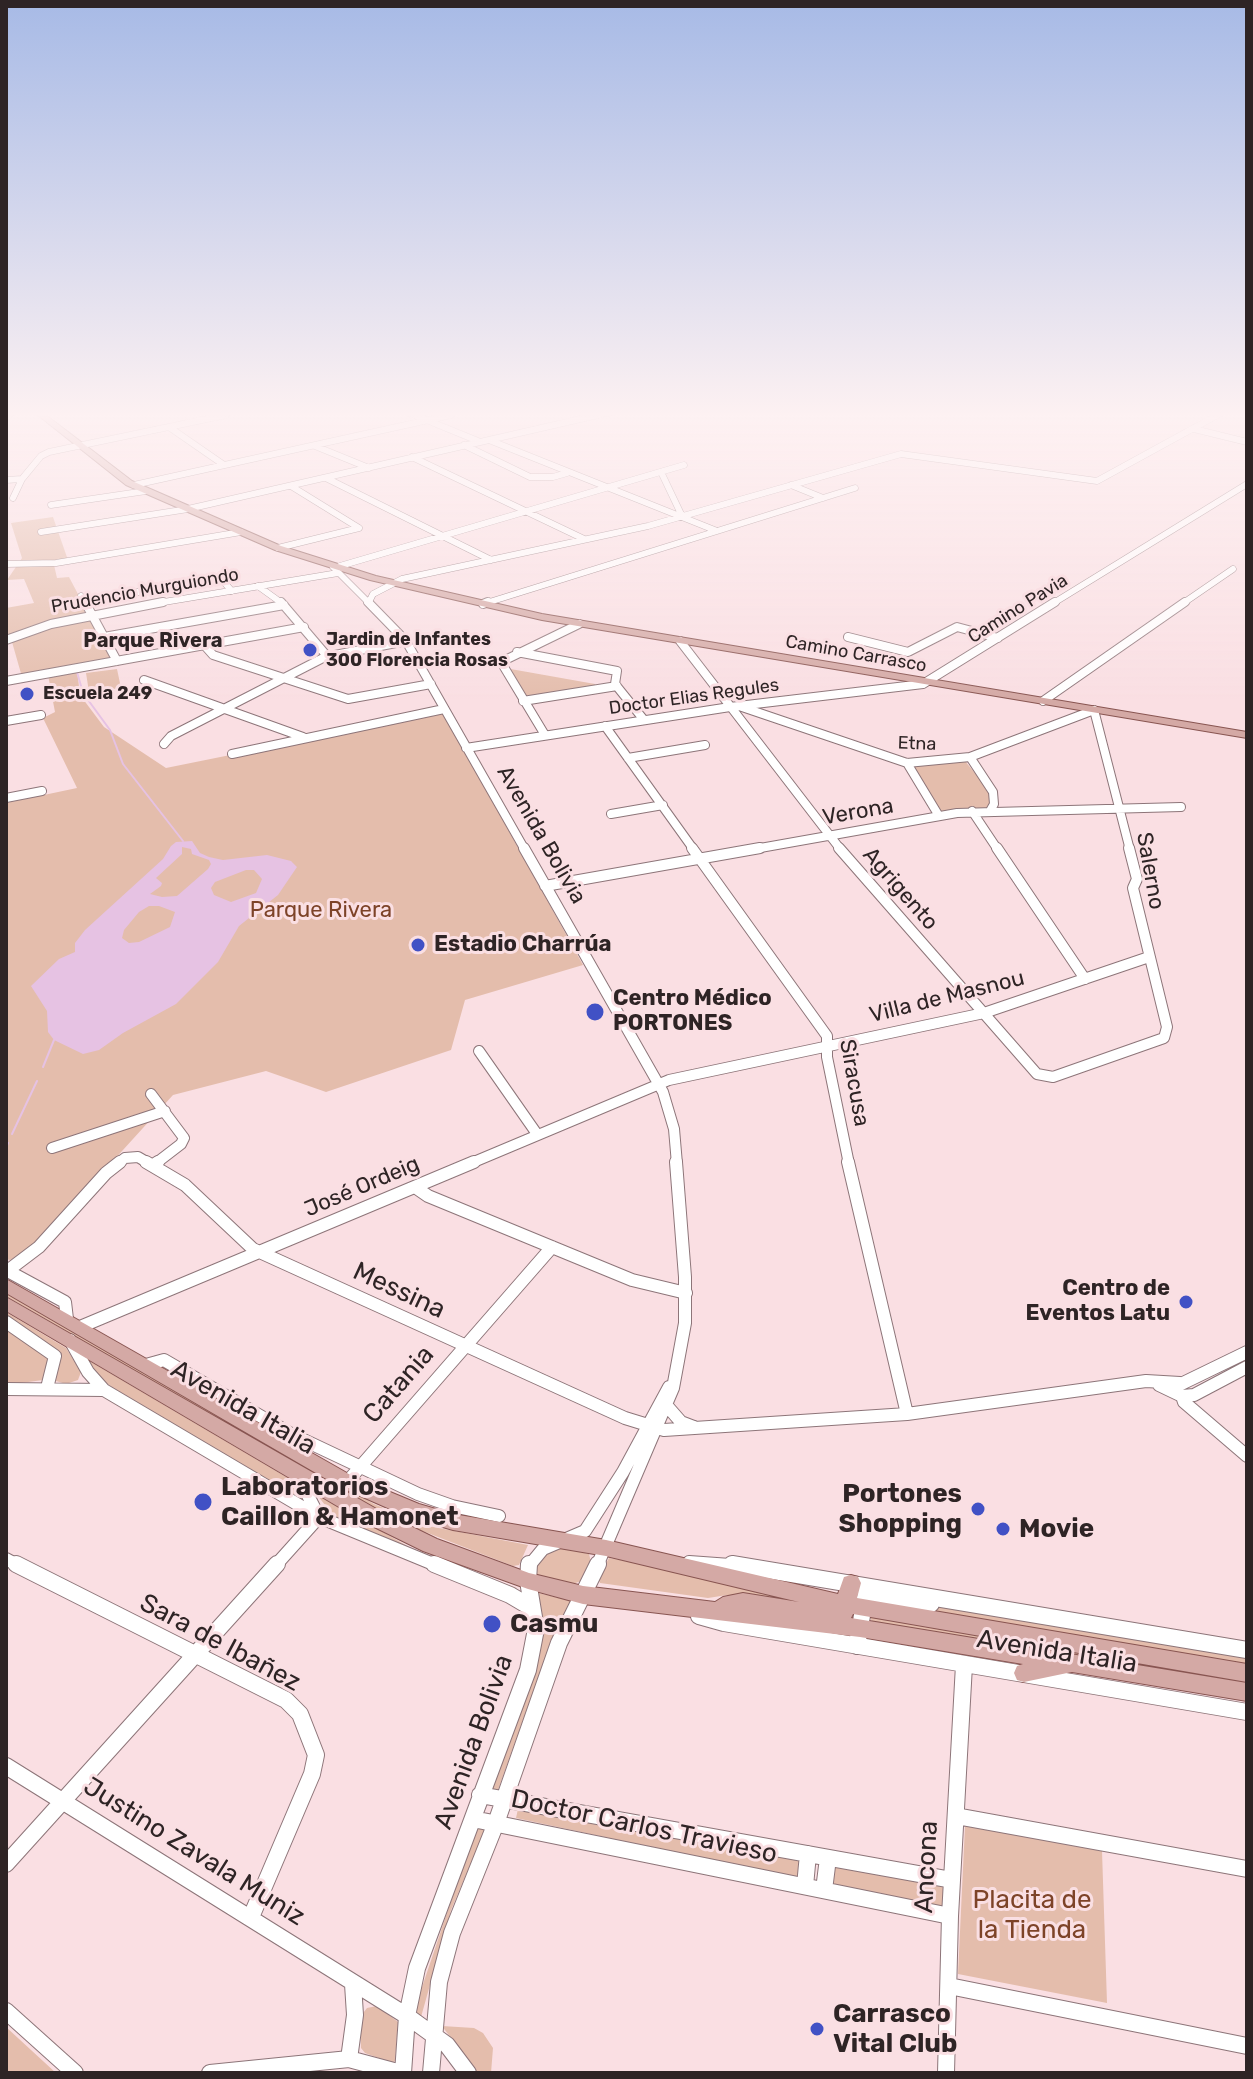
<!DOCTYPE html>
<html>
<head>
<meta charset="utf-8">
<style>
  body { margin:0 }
  #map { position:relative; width:1253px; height:2079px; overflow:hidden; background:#fadfe3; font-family:Rubik,sans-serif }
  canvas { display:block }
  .frame { position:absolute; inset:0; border:8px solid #2e2425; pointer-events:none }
</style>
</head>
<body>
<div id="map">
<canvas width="1253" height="2079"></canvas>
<div class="frame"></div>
</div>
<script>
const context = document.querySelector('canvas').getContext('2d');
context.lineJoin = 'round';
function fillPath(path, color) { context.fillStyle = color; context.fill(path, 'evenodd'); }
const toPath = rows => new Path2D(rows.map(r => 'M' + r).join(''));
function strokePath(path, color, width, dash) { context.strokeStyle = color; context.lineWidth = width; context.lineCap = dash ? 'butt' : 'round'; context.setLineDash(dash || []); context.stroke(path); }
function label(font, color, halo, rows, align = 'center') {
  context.font = font + ' Rubik,sans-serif'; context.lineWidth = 6; context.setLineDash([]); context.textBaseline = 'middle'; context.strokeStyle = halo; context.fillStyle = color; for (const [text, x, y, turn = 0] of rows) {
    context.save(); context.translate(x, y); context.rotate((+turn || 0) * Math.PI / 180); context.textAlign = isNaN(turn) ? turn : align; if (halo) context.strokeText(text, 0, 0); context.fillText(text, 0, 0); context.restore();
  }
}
fillPath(toPath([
  [53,517,69,563,54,565,57,578,69,577,88,613,9,638,6,631,6,608,34,603,24,579,7,580,22,558,11,523],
  [89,618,112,661,22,677,12,642,43,629],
  [505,668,595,684,596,688,528,699],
  [117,669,121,688,89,692,86,673],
  [77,670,80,695,104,727,166,768,443,712,583,965,465,1000,451,1050,326,1092,266,1071,173,1095,32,1250,10,1260,6,1259,6,803,77,788,43,718,55,712,48,675],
  [965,761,992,794,989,809,941,812,911,765],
  [6,1292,374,1504,423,1525,528,1545,519,1565,513,1566,420,1530,372,1508,6,1296],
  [6,1312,66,1348,81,1372,78,1380,66,1384,56,1381,58,1352,6,1316],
  [6,1326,49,1356,43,1380,6,1385],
  [86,1359,288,1478,308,1504,118,1392,100,1378],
  [317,1495,411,1548,517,1588,514,1591,338,1521],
  [557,1547,589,1554,591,1562,581,1581,573,1584,539,1576,534,1571,538,1557],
  [609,1558,700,1575,834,1607,727,1595,708,1598,600,1583,598,1578],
  [538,1593,572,1601,548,1650,498,1790,492,1791,491,1787,533,1668],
  [869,1596,1247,1652,1247,1667,868,1604],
  [867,1615,1247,1677,1247,1686,873,1622],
  [518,1809,802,1857,801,1876,796,1878,516,1818],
  [965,1826,1102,1851,1107,2003,958,1974],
  [476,1827,485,1830,451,1910,421,2017,416,2014,418,1999],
  [833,1862,944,1883,944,1905,942,1907,832,1885],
  [377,2006,398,2022,395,2061,392,2063,365,2053,361,2048,360,2017,367,2008],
  [442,2026,474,2028,483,2033,493,2048,491,2073,477,2073],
  [6,2027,56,2073,6,2073]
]), '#e4bdac');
fillPath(toPath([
  [192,841,200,853,209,857,223,860,267,855,291,861,297,867,278,895,239,926,218,962,176,1004,123,1033,99,1050,83,1054,54,1040,48,1032,47,1011,31,986,59,959,75,952,75,943,85,930,163,859,171,846,176,842],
  [182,847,191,849,192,854,209,860,211,864,208,869,177,896,162,897,150,894,161,886,162,883,156,878,182,854],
  [246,870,254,870,262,879,256,893,231,902,214,895,211,888,215,882],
  [149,906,159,906,175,912,170,927,139,942,129,943,122,938,124,930,139,912]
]), '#e6c2e3');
strokePath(toPath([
  [77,672,83,693,110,730,123,764,183,841],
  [43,1067,54,1040],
  [12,1134,37,1081],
  [6,1148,8,1143]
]), '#e6c2e3', 2);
const minorFar4 = toPath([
  [407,412,478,441],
  [6,418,12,412],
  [169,427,224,465],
  [1194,429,1247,442],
  [489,440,717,531],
  [464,445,530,477,553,477,567,473],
  [315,446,369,468],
  [412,457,584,539],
  [661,472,682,516],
  [326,478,491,560],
  [6,480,22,479],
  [134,485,451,415],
  [791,485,823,498],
  [291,486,359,528],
  [13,498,22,479,41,456,49,452,226,415],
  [51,505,146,491],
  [41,532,188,509,611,412],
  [278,548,359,528],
  [6,564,56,563,241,532],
  [340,566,684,465],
  [333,567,370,604],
  [258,586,283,604],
  [163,588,220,578,232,591],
  [81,596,86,604],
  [84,601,156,589],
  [369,602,373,594,402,579,648,526,901,454,1097,481,1223,412],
  [152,604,338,573],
  [483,604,855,488],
  [1052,604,1247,484],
  [1182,604,1233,569]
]);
const minorFar3 = toPath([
  [85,602,117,661],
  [281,602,327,656],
  [368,602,406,641,525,850],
  [483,604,488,602],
  [104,637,284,605],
  [848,637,908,652,957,627,998,638],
  [6,640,51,624,163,602],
  [680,641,841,850],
  [205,646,213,655,348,699,431,684],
  [517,652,617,671,615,684,644,720],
  [144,680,303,737],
  [6,681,304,627],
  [523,701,617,686],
  [1043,701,1185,602],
  [739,706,907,763,970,757,1094,710,1130,850],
  [6,721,41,715],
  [605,726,694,850],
  [545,735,501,662,579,624],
  [164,744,171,736,325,657,406,641],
  [466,748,730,707,923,684,1055,602],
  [232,754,444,709],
  [970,757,993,792,994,804,990,811],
  [628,758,705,745],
  [907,763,939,816],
  [6,798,42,791],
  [972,811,998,850],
  [611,814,663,805],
  [749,850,957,813,1181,807]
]);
const minorFar2 = toPath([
  [524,848,663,1092,674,1129,677,1164],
  [692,848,827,1036,827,1057,849,1164],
  [839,848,1037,1074,1053,1077,1164,1038,1167,1027,1133,888,1137,879,1129,848],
  [997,848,1085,979],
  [545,886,760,848],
  [479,1051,537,1134],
  [151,1094,184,1138,181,1144,155,1164],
  [52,1148,165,1111],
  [117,1164,125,1158,138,1157,150,1164],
  [469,1164,669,1080,984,1013,1149,957]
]);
const minorFar1 = toPath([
  [146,1162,185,1185,253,1249,625,1418,664,1430,907,1414,1146,1381,1180,1383],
  [848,1162,907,1414],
  [155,1164,158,1162],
  [415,1187,428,1196,632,1280,686,1293],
  [6,1270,65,1302,67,1319],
  [6,1272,39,1247,106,1173,120,1162],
  [6,1322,55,1356,47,1388],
  [80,1327,474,1162],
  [70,1340,88,1372,104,1390,319,1517,438,1566],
  [146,1365,164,1360,291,1434,418,1494,452,1506,499,1516],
  [1159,1385,1182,1396,1184,1402,1247,1456],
  [1177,1386,1247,1352],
  [6,1389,104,1390],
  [1182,1396,1194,1395,1247,1367],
  [667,1406,681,1422,694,1427],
  [347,1482,552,1247],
  [6,1559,19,1566],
  [689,1562,744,1566],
  [275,1566,319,1517,298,1476],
  [529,1566,543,1549,585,1531,623,1472,669,1387],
  [597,1566,673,1388,685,1323,685,1277,676,1162]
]);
const minor = toPath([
  [16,1564,286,1700,300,1714,316,1755,312,1774,251,1917],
  [434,1564,510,1595,532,1608],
  [732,1564,1247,1650],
  [699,1616,724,1623,1247,1712],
  [857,1646,865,1597,873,1594,931,1604],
  [6,1766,407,2016,447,2045,468,2073],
  [480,1795,952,1880],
  [956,1816,1247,1869],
  [473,1819,950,1916],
  [6,1864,277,1564],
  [805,1886,808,1854],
  [824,1890,828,1858],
  [949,1986,1247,2046],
  [6,2011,75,2073],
  [349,2059,355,2015,353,1984],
  [210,2073,349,2059,401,2073],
  [403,2073,407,2016,417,1968,528,1670,536,1629,528,1581,529,1564],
  [431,2073,439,1982,452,1933,496,1823,559,1643,598,1564],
  [946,2073,950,1916,964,1665]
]);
const major = toPath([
  [34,412,42,412,132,481,281,546,376,576,542,614,1247,732,1247,738,542,620,370,580,275,550,126,485,34,412],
  [6,1279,354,1477,419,1504,453,1514,606,1540,838,1594,844,1577,851,1575,858,1577,861,1583,857,1598,1247,1664,1247,1682,853,1614,851,1618,1247,1683,1247,1701,1072,1672,1024,1682,1017,1680,1014,1673,1017,1666,1023,1664,860,1637,583,1604,528,1589,423,1551,366,1523,6,1311,6,1297,380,1511,437,1539,529,1573,583,1586,715,1602,723,1597,743,1593,799,1602,606,1556,453,1530,408,1517,340,1487,6,1293,6,1279]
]);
strokePath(minorFar4, '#8d7579', 7);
strokePath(minorFar3, '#8d7579', 10);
strokePath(minorFar2, '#8d7579', 12);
strokePath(minorFar1, '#8d7579', 14);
strokePath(minor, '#8d7579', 18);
strokePath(major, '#885551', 2);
strokePath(minorFar4, '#fff', 6);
strokePath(minorFar3, '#fff', 8);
strokePath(minorFar2, '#fff', 10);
strokePath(minorFar1, '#fff', 12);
strokePath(minor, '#fff', 16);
fillPath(major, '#d4a9a5');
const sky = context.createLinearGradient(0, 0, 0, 703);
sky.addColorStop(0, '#a7bae6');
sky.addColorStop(0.59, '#fdf1f2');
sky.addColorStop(1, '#fdf1f200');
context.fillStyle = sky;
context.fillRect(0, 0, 1253, 703);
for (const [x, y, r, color] of [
  [310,650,8,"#4151c5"],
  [27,694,8,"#4151c5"],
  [418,945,8,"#4151c5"],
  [595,1012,10,"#4151c5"],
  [1186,1302,8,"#4151c5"],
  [203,1502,10,"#4151c5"],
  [978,1509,8,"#4151c5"],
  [1003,1529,8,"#4151c5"],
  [492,1624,10,"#4151c5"],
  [817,2029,8,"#4151c5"]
]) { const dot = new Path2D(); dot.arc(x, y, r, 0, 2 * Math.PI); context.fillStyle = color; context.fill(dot); strokePath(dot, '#fadfe3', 3); }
label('18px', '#2e2425', '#fadfe3', [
  ["Prudencio Murguiondo",145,591,-10],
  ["Camino Pavia",1018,609,-32],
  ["Camino Carrasco",856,654,10],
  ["Doctor Elias Regules",694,697,-8],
  ["Etna",917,744,2]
]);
label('bold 18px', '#2e2425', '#fadfe3', [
  ["Jardin de Infantes",326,640],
  ["300 Florencia Rosas",326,661],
  ["Escuela 249",43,694]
], 'left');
label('bold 20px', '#2e2425', '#fadfe3', [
  ["Parque Rivera",153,641]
]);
label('22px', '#2e2425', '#fadfe3', [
  ["Verona",858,812,-10],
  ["Avenida Bolivia",541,835,60],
  ["Salerno",1150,871,80],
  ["Agrigento",900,889,49],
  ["Villa de Masnou",947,997,-14],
  ["Siracusa",854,1083,80],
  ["José Ordeig",362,1187,-23]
]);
label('22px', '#7d4328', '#fadfe3', [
  ["Parque Rivera",321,911]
]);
label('bold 22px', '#2e2425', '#fadfe3', [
  ["Estadio Charrúa",434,945],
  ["Centro Médico",613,999],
  ["PORTONES",613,1024],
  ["Centro de",1170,1289,"right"],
  ["Eventos Latu",1170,1314,"right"]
], 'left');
label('26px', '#2e2425', '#fadfe3', [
  ["Messina",399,1291,25],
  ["Catania",399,1385,-49],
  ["Avenida Italia",243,1408,30],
  ["Sara de Ibañez",220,1643,28],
  ["Avenida Italia",1057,1652,9],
  ["Avenida Bolivia",474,1742,-70],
  ["Doctor Carlos Travieso",644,1827,12],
  ["Justino Zavala Muniz",194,1852,32],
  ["Ancona",927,1867,-87]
]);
label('bold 26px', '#2e2425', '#fadfe3', [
  ["Laboratorios",221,1487],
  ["Caillon & Hamonet",221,1517],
  ["Portones",962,1494,"right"],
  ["Shopping",962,1524,"right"],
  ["Movie",1019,1529],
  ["Casmu",510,1624],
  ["Carrasco",833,2014],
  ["Vital Club",833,2044]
], 'left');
label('26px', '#7d4328', '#fadfe3', [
  ["Placita de",1032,1900],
  ["la Tienda",1032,1930]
]);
</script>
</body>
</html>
